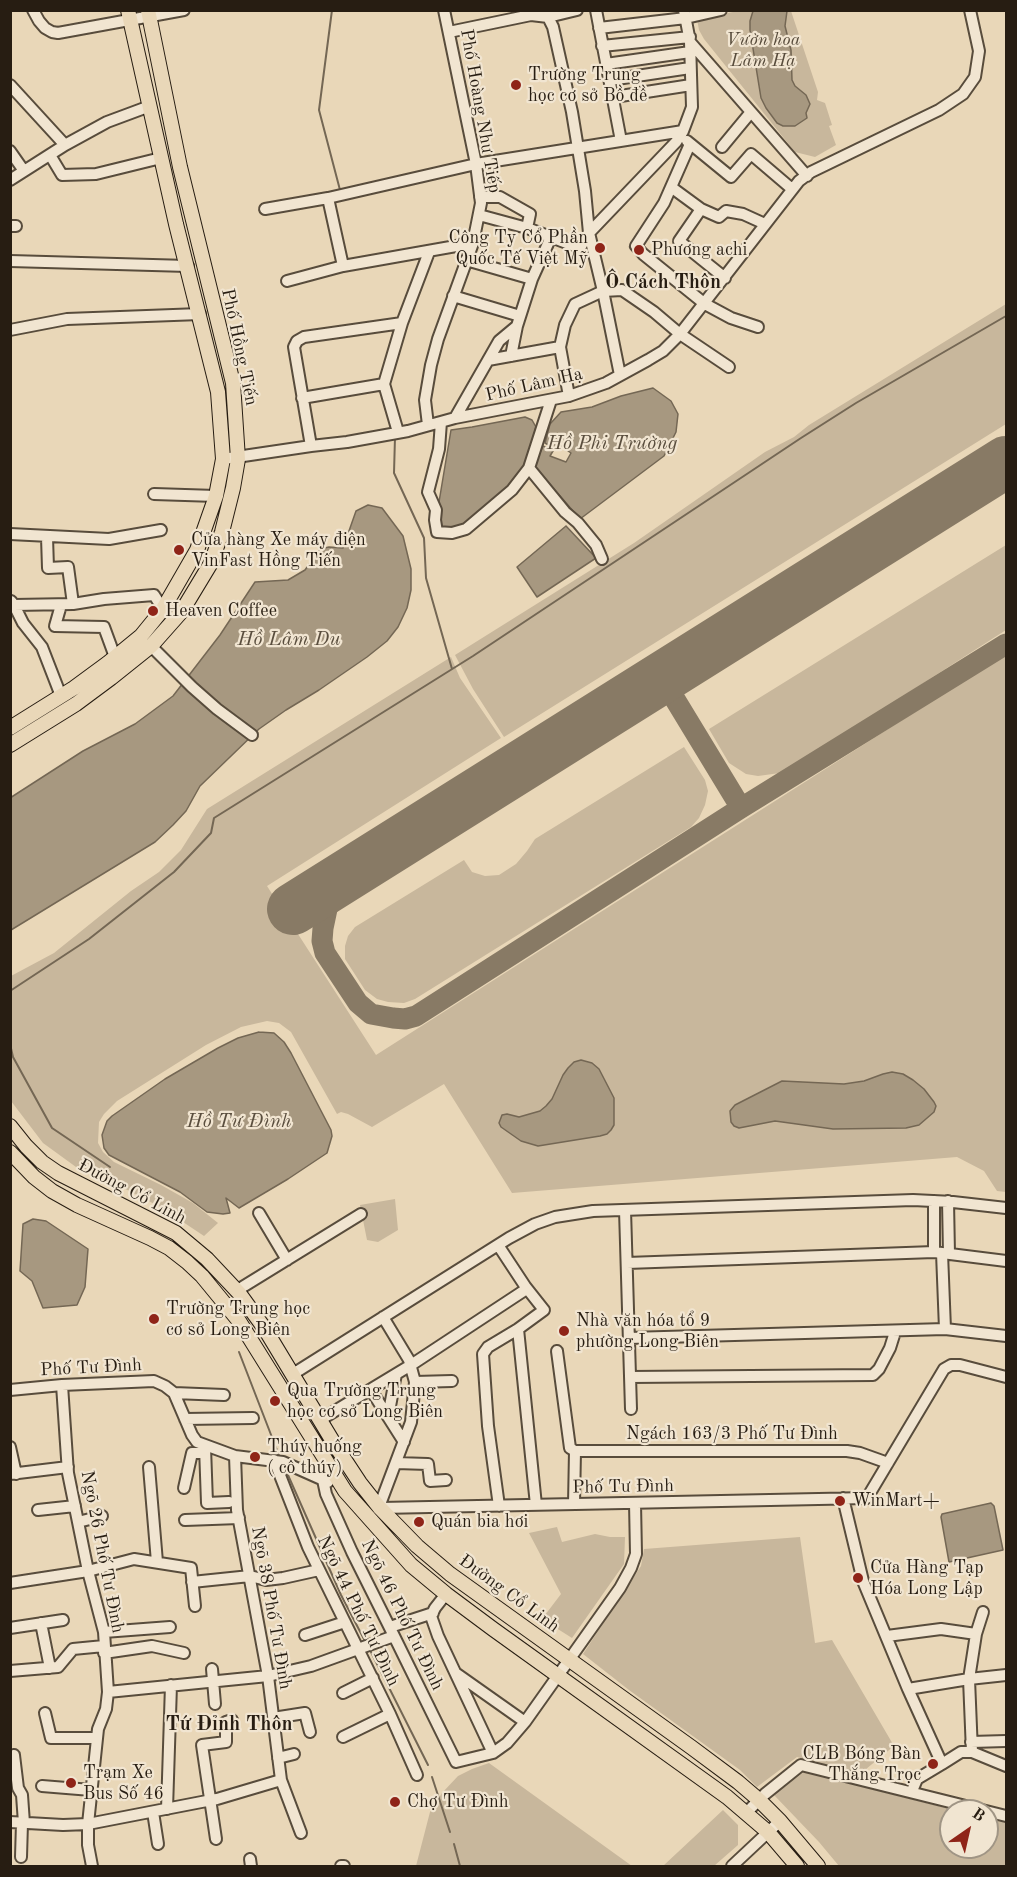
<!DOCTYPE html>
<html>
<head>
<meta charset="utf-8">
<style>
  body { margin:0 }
  #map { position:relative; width:1017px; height:1877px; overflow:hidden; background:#e9d7b8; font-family:"Old Standard TT",serif }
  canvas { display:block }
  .frame { position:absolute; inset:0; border:12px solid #271d12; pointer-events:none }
  .north { position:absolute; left:939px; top:1799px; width:60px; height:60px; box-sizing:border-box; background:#f1e5d1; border:2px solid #a09585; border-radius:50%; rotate:34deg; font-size:16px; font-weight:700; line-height:24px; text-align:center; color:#271d12 }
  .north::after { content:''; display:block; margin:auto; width:21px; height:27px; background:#8f2418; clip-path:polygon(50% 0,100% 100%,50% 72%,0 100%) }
</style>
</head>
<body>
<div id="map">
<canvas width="1017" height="1877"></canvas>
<div class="frame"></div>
<div class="north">B</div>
</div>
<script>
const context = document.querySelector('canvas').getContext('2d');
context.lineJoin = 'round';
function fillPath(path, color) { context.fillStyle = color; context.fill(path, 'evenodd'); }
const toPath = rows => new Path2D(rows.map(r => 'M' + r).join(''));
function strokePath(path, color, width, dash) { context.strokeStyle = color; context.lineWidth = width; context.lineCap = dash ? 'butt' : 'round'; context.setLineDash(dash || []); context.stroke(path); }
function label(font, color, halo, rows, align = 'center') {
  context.font = font + ' "Old Standard TT",serif'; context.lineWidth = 4.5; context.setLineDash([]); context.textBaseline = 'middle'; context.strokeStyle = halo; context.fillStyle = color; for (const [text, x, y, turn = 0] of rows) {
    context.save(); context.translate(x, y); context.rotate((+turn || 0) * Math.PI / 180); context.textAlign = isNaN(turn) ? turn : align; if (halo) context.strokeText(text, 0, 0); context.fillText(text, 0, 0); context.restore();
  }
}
fillPath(toPath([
  [738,11,791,11,818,92,817,100,825,103,832,125,829,126,836,145,815,157,795,152,704,39,699,30,697,19],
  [1006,304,1006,424,504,737,473,689,455,655,634,543,765,452,794,437,809,425],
  [1006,545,1006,630,794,766,780,773,758,776,746,774,729,763,709,729],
  [1006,654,1006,1192,997,1191,984,1171,957,1157,512,1193,444,1084,372,1127,348,1114,341,1112,337,1114,291,1032,279,1023,267,1021,241,1027,206,1045,117,1101,104,1114,99,1122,98,1143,103,1152,114,1162,161,1185,193,1203,218,1223,204,1236,162,1208,112,1182,76,1167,43,1143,11,1101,11,976,54,953,131,891,159,872,181,850,207,809,451,657,460,678,501,738,267,886,376,1055],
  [684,747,705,780,708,791,705,805,699,818,691,827,415,999,404,1003,388,1002,377,999,365,990,345,959,345,946,348,936,355,927,464,860,472,872,485,876,499,875,516,864,527,851,535,839],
  [395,1199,398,1230,378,1242,367,1240,360,1205],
  [557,1527,562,1542,595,1534,610,1537,625,1537,624,1564,572,1638,542,1619,561,1594,529,1533],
  [800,1537,815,1643,832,1640,894,1746,860,1774,797,1757,757,1787,740,1770,629,1690,583,1654,641,1566,644,1549],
  [489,1763,632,1866,416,1866,430,1812,442,1793,458,1776,472,1769],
  [804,1772,958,1811,951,1811,951,1847,987,1847,987,1818,1006,1823,1006,1866,839,1866,819,1842,774,1795],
  [723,1810,738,1825,738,1845,714,1866,663,1866]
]), '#c8b79c');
const water = toPath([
  [753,11,787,11,785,26,791,50,792,80,795,86,806,95,810,104,806,113,807,118,795,126,783,126,777,123,766,108,761,98,750,30,750,21,753,11],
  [653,388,671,401,678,414,676,432,664,456,580,519,534,466,543,446,553,451,550,456,566,462,571,453,558,444,554,448,545,443,550,424,561,412,592,407,621,396,653,388],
  [525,417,532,420,536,427,523,475,475,518,452,530,440,531,436,520,451,430,472,427,525,417],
  [368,505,382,508,403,536,411,569,411,590,407,608,398,627,387,641,367,657,319,690,286,710,259,729,200,786,186,811,173,825,155,842,11,930,10,798,83,751,135,724,173,696,220,635,255,582,288,580,305,570,320,549,329,547,343,548,356,511,368,505],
  [566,526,596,558,537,597,517,567,566,526],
  [259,1032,274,1033,284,1042,291,1053,331,1130,332,1136,327,1153,288,1179,239,1208,226,1198,230,1213,223,1214,207,1212,180,1192,109,1155,104,1148,102,1135,107,1121,112,1116,165,1079,218,1048,238,1038,259,1032],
  [581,1060,592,1063,599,1069,614,1098,614,1125,611,1130,607,1134,600,1136,538,1146,521,1141,501,1127,499,1123,502,1115,507,1114,519,1117,540,1111,546,1106,552,1099,563,1075,568,1068,574,1062,581,1060],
  [892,1072,903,1074,913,1080,924,1089,934,1102,936,1106,934,1112,919,1125,906,1128,833,1129,775,1121,739,1128,734,1126,731,1122,730,1111,735,1105,782,1081,844,1084,864,1081,883,1074,892,1072],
  [33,1219,46,1221,88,1249,85,1287,77,1305,43,1308,32,1281,20,1271,23,1224,33,1219],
  [991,1503,994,1506,1003,1550,949,1562,941,1517,942,1514,991,1503]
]);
fillPath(water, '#a79880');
strokePath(water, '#746754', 1.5);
strokePath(toPath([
  [332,10,319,110,340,190],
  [395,437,394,473,424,538,426,578,452,669],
  [10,991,89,939,174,872,211,833,214,818,473,656,801,438,856,403,1006,316],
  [10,1044,13,1057,52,1128,110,1167],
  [239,1352,280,1458],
  [284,1466,341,1595,366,1643],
  [369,1648,428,1765],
  [432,1777,450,1832],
  [454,1844,460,1866]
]), '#746754', 2);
strokePath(toPath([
  [662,678,741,808],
  [348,874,332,897,327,909,323,928,322,941,325,953,358,1003,371,1014,393,1018,405,1019,416,1016,741,808,1006,644]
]), '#887a65', 21);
strokePath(toPath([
  [293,909,1006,462]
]), '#887a65', 52);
const minor = toPath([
  [33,10,39,21,45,28,52,32,58,33,184,10],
  [596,10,621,141],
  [684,10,690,42,807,176],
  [548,17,553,27,572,112,585,191,589,233,603,291,620,375],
  [599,28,686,18,721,10],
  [449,32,531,15,548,17,577,10],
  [602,46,690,37],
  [606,64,690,52],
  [610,80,690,68],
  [10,85,65,145],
  [614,97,691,85],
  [687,141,731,177,751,154,792,189],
  [690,144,664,203,636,246,643,254,705,304,731,318,758,327],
  [722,147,751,112],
  [10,151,24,171],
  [50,155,62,175,96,174,161,158],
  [10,180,65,145,107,122,150,106],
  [671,187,701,209,719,217,726,211,743,214,765,224],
  [480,197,500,197,530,214,527,228],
  [328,198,343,266],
  [265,209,328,198,476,164,683,131],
  [701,209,679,241,725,278],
  [479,215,527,228,580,248,589,233,676,142,683,131,692,107,690,42],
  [10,226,16,226],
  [466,260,532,279],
  [10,261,188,266],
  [287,281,343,266,473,243],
  [453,296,520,316],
  [10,330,67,319,200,314],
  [511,356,517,326],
  [488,360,560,347],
  [569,396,560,347,565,325,575,304,603,291,622,290,654,312,680,334,729,367],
  [302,398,384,384],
  [455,418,499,341,517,326,532,279,551,237],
  [441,422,439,449,428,492,436,510,435,520,437,532,452,533,466,529,512,490,529,468,551,400],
  [428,425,425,400,431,365,438,339,473,243,481,203,476,164,444,10],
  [398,432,384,384,402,323,429,252],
  [311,446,294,347,297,341,304,337,402,323],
  [223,459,311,446,347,442,408,431,455,418,569,396,606,383,648,360,663,351,680,334,799,181,811,172,939,110,963,94,975,77,979,51,970,10],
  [529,468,565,512,578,523,596,545,602,559],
  [154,494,216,496],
  [10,534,109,539,161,530],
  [47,537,48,568,68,567,73,604],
  [11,601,14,605,23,623,42,647,61,696],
  [61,605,55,626,104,627,115,657],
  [10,608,14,605,73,604,104,599,154,595,163,609],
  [151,646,192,687,217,709,252,735],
  [934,1201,934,1252],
  [948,1201,949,1254],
  [625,1210,631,1409],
  [259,1213,287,1260],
  [942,1253,945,1329],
  [627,1263,934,1252,1006,1261],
  [236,1291,361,1214],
  [518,1329,536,1505],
  [629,1338,945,1329,1006,1336],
  [557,1351,570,1448,575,1451],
  [293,1374,509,1238,535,1224,555,1217,593,1211,913,1200,953,1202,1006,1208],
  [630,1377,873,1375,879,1369,890,1348,895,1332],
  [415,1382,452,1381],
  [62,1385,68,1473,88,1571,104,1632,108,1692,106,1709,98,1729,88,1824,88,1845,92,1866],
  [10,1390,62,1385,154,1381,165,1386,174,1393,192,1435,197,1442,235,1456,283,1462,328,1482],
  [371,1390,404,1442],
  [174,1393,224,1395],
  [388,1417,396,1374],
  [185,1419,253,1418],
  [320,1420,411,1365,525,1290,525,1286,498,1245],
  [10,1447,16,1474],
  [205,1447,207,1503,229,1502],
  [575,1451,847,1451,860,1453,888,1463],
  [235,1456,237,1510,268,1676,281,1780,301,1833],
  [274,1460,308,1547,390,1714,417,1775],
  [396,1463,428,1464,430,1481,446,1480],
  [149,1467,157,1562],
  [10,1474,68,1467],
  [323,1480,326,1494,352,1552,394,1636,456,1762,493,1753,507,1743,525,1722,620,1588,631,1568,636,1554,635,1503],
  [184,1488,192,1453,205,1453],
  [843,1498,863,1581,908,1689,942,1764,917,1779,912,1791],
  [574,1504,575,1451],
  [499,1506,488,1426,483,1354,488,1347,518,1329,544,1310,525,1286],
  [379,1507,411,1422,415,1382,409,1360,383,1317],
  [381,1508,867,1498,944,1369,951,1365,960,1365,1006,1377],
  [38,1510,75,1506],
  [185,1520,239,1518],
  [78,1522,102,1516],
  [192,1582,250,1576,266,1580,283,1578,319,1570],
  [10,1583,88,1571,134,1559,191,1568,195,1606],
  [446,1594,435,1608,431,1616,438,1636,493,1753],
  [41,1623,50,1668],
  [390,1627,433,1613],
  [10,1628,63,1620],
  [104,1632,170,1627],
  [976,1634,983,1612],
  [305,1635,345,1622],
  [887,1636,941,1629,976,1634,969,1679,972,1752],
  [104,1653,152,1646,184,1653],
  [212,1669,215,1704],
  [10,1671,58,1667,73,1649,104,1646],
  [457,1674,525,1722],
  [908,1689,969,1679,1006,1675],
  [108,1692,268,1676,311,1666,394,1636],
  [343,1693,373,1678],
  [45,1713,51,1738,97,1738],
  [273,1718,305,1713,310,1732],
  [343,1737,390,1714],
  [971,1742,1006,1741],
  [14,1755,18,1788,22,1795,24,1823],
  [278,1758,294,1754],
  [942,1764,961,1752,972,1752,1006,1766],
  [42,1786,91,1790],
  [167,1809,171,1685],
  [153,1812,158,1844],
  [747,1812,765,1794,801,1765,1006,1816],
  [10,1822,63,1825,88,1824,217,1799,281,1780],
  [216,1839,202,1745,226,1742,226,1722,232,1720],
  [21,1857,22,1823],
  [250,1859,251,1866],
  [341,1866,344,1866],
  [732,1866,780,1821]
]);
const major = toPath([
  [10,728,74,688,108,663,141,636,163,609,197,550,216,496,223,459,218,392,176,224,128,10],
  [10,745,76,704,111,678,151,646,182,611,211,563,222,532,233,488,238,459,233,383,180,167,148,10],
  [10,1126,26,1146,42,1162,58,1173,176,1233,207,1259,239,1293,265,1329,335,1445,360,1483,379,1507,417,1546,450,1574,691,1747,738,1782,759,1800,780,1821,818,1866],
  [10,1152,34,1177,52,1191,77,1205,150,1238,169,1248,187,1262,202,1276,239,1321,345,1491,411,1565,446,1594,493,1629,727,1797,768,1832,797,1866]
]);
strokePath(minor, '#584c3c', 14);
strokePath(major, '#271d12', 16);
strokePath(minor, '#f1e5d1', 10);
strokePath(major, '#e9d7b8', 14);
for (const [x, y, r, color] of [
  [516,85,6,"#8f2418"],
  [600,248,6,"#8f2418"],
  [639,250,6,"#8f2418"],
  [179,550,6,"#8f2418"],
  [153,611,6,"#8f2418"],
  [154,1319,6,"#8f2418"],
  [564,1331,6,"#8f2418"],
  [275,1401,6,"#8f2418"],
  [255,1457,6,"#8f2418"],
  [840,1501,6,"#8f2418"],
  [419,1522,6,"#8f2418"],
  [858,1578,6,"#8f2418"],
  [933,1764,6,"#8f2418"],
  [71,1783,6,"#8f2418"],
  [395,1802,6,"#8f2418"]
]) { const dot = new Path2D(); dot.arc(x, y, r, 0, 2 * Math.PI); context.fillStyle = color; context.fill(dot); strokePath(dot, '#f1e5d1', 2); }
label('italic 18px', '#574b3b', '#f1e5d1', [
  ["Vườn hoa",763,40],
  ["Lâm Hạ",763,61]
]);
label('18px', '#271d12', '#f1e5d1', [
  ["Trường Trung",528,75],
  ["học cơ sở Bồ đề",528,96],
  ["Công Ty Cổ Phần",588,238,"right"],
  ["Quốc Tế Việt Mỹ",588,259,"right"],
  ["Phương achi",651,250],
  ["Cửa hàng Xe máy điện",191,540],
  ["VinFast Hồng Tiến",191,561],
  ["Heaven Coffee",165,611],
  ["Trường Trung học",166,1309],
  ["cơ sở Long Biên",166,1330],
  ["Nhà văn hóa tổ 9",576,1321],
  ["phường Long Biên",576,1342],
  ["Qua Trường Trung",287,1391],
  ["học cơ sở Long Biên",287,1412],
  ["Thúy huống",267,1447],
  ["( cô thúy)",267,1468],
  ["WinMart+",852,1501],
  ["Quán bia hơi",431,1522],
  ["Cửa Hàng Tạp",870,1568],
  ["Hóa Long Lập",870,1589],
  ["CLB Bóng Bàn",921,1754,"right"],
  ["Thắng Trọc",921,1775,"right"],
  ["Trạm Xe",83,1773],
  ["Bus Số 46",83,1794],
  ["Chợ Tư Đình",407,1802]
], 'left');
label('18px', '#271d12', '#f1e5d1', [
  ["Phố Hoàng Như Tiếp",480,111,80],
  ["Phố Hồng Tiến",239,347,78],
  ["Phố Lâm Hạ",534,385,-13],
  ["Đường Cổ Linh",132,1192,28],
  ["Phố Tư Đình",91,1368,-3],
  ["Ngách 163/3 Phố Tư Đình",732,1434],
  ["Phố Tư Đình",623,1487,-1],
  ["Ngõ 26 Phố Tư Đình",102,1552,79],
  ["Đường Cổ Linh",509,1594,36],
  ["Ngõ 38 Phố Tư Đình",271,1608,80],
  ["Ngõ 44 Phố Tư Đình",358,1611,64],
  ["Ngõ 46 Phố Tư Đình",402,1615,64]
]);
label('bold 20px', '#271d12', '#f1e5d1', [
  ["Ô Cách Thôn",663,283],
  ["Tứ Đỉnh Thôn",229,1725]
]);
label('italic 20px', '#5a4e3e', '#f1e5d1', [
  ["Hồ Phi Trường",612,444],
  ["Hồ Lâm Du",289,640],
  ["Hồ Tư Đình",239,1122]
]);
</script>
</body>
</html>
